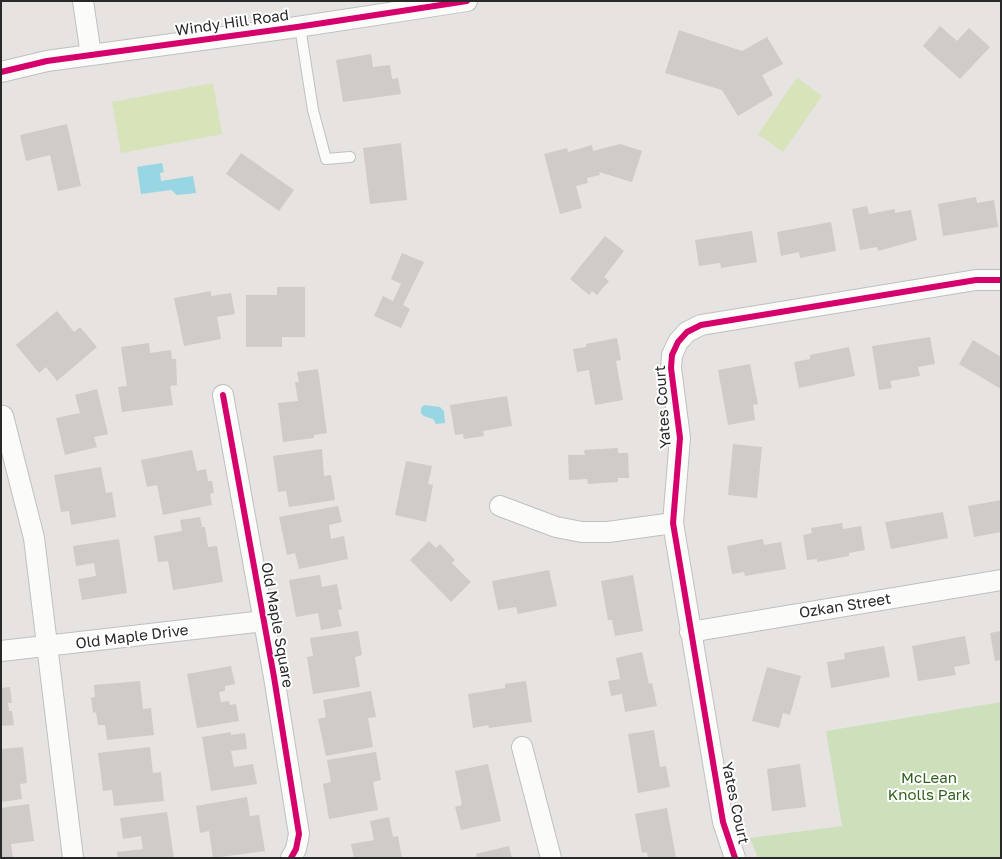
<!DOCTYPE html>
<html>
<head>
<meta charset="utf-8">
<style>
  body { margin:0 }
  #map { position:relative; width:1002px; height:859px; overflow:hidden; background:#e6e3e0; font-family:"Golos Text",sans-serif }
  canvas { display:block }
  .frame { position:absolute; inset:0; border:2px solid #292929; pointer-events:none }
</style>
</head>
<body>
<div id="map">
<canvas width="1002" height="859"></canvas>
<div class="frame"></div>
</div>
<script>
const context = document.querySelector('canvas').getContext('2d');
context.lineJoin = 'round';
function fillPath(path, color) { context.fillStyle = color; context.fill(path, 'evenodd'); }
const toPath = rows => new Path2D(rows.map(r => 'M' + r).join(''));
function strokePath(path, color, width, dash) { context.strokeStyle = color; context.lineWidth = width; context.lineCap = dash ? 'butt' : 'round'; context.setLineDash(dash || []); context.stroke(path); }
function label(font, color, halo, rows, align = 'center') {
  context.font = font + ' "Golos Text",sans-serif'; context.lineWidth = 4; context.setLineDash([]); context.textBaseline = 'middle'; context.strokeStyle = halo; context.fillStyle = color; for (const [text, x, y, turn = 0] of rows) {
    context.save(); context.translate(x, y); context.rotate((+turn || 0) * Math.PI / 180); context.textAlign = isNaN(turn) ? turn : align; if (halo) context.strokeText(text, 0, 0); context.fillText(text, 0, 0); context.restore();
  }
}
fillPath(toPath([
  [1001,702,1001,858,758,858,750,838,842,826,826,731]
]), '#cde0bb');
fillPath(toPath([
  [797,78,822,96,783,152,758,134],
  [213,83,222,134,121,153,112,102]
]), '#d7e3b8');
fillPath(toPath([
  [162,163,164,172,160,173,161,181,193,176,196,193,177,195,171,190,141,194,137,167],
  [424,405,440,407,444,411,445,423,436,424,433,419,424,416,421,413,421,408]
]), '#98d6e4');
fillPath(toPath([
  [940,26,957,41,969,28,990,47,960,79,923,46],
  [679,30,742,51,767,37,783,64,762,75,773,95,738,116,722,90,665,73],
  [371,54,373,67,390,65,392,79,398,78,401,94,343,102,336,60],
  [67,124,81,186,58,191,50,155,26,161,20,135],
  [401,143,407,200,370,204,363,148],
  [620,144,642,151,632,182,599,172,600,175,587,178,588,183,576,186,582,208,560,214,544,154,567,148,568,152,592,145,593,151],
  [241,153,294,190,279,211,226,174],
  [976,197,977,203,994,200,998,227,943,236,938,204],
  [867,206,869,214,895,209,895,213,911,210,917,240,878,251,877,247,860,250,852,209],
  [831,222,836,251,800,258,799,252,781,256,777,232],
  [752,231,757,262,721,268,720,263,699,266,695,240],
  [605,236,624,251,604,277,609,281,597,295,592,291,589,295,570,279],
  [402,253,424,262,403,305,410,309,401,328,374,316,383,296,393,301,401,284,391,279],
  [277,287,305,287,305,337,282,337,282,347,246,347,246,295,277,295],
  [211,291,211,296,231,293,235,314,217,317,221,339,184,346,174,298],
  [57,311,74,332,80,327,97,347,57,381,46,367,39,373,16,345],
  [930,337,935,364,918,367,920,376,890,381,892,388,879,390,872,346],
  [617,338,621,360,616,361,623,400,595,405,589,370,577,372,573,349,586,347,586,344],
  [973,340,1001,357,1001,389,959,364],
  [149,343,150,353,171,350,172,359,176,359,177,385,170,386,173,405,122,412,118,387,127,386,121,347],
  [849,347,855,376,799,388,794,362,810,359,810,355],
  [750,364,758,404,753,405,755,420,728,425,718,370],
  [318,369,327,433,314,435,314,438,283,442,278,403,298,401,295,382,299,382,297,372],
  [97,389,108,434,94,437,97,447,65,455,56,418,80,413,75,395],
  [507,396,512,426,483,431,484,436,464,439,463,434,455,435,450,405],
  [733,444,762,447,757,498,728,495],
  [618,448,618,453,628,453,629,478,618,478,618,482,588,484,587,479,569,480,568,455,585,455,584,450],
  [322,449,324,476,331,475,335,500,289,507,286,491,278,492,273,456],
  [192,450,197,471,206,469,208,481,212,481,214,493,210,494,212,505,163,515,157,485,147,487,141,460],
  [406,461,432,466,428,484,433,485,426,522,395,515],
  [101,467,106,493,112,492,116,517,71,525,69,511,61,512,54,475],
  [1001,500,1001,532,974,537,968,506],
  [338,506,342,522,329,525,331,539,344,536,348,559,299,569,295,553,287,555,279,517],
  [943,512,948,538,891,549,885,522],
  [200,517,202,527,205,527,208,547,217,546,223,582,173,590,168,561,158,562,154,536,182,531,180,520],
  [842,523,843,529,861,526,865,550,849,553,849,556,817,562,817,559,807,560,803,535,812,533,811,528],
  [119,539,127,593,82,600,78,579,96,576,94,563,76,566,73,546],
  [763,539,764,545,781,542,786,569,745,576,744,572,732,574,727,546],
  [429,541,436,548,440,544,455,560,452,563,471,582,451,602,410,560],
  [549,570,557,606,518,614,516,607,498,610,492,581],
  [320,575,322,587,337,584,342,609,338,610,342,626,321,630,318,613,296,617,289,580],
  [633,575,643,631,615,636,612,620,608,620,601,581],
  [358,631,362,655,355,657,360,687,313,694,307,657,313,656,310,638],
  [1001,631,1001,660,995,661,990,633],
  [965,636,970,664,954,667,956,675,918,681,912,646],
  [884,646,890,677,831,688,827,662,845,659,844,653],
  [642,652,649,684,652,683,657,706,625,712,622,694,611,696,608,681,620,679,616,658],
  [231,666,235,684,225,686,225,691,219,692,221,702,229,701,230,705,236,704,239,721,197,728,187,674],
  [767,667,801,676,790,715,783,713,779,728,752,721],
  [140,681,143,709,151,708,154,735,107,740,105,725,98,725,96,712,93,713,91,698,95,697,94,685],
  [526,681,532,722,489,728,488,725,473,728,468,694,505,688,505,684],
  [10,687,12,703,8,703,9,711,12,711,14,725,1,726,1,688],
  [371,691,376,717,368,718,373,747,326,756,318,719,326,717,323,700],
  [654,730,660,767,666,766,670,787,638,793,628,734],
  [231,732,231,735,245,733,247,749,231,751,234,767,253,764,257,784,211,791,202,737],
  [23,747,27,783,20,784,22,799,1,802,1,749],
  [150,747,153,773,161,772,164,801,114,806,112,790,103,791,98,753],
  [376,752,381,780,373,782,378,810,329,819,323,784,331,782,327,760],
  [488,764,501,821,461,830,455,807,462,805,455,771],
  [800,764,806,807,772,811,767,769],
  [247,797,250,816,259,815,265,851,213,858,209,831,200,833,196,806],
  [29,804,34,841,11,844,13,858,1,858,1,808],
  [667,808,676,858,648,858,647,852,642,853,635,814],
  [167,812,174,858,118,858,117,852,143,849,141,836,123,839,120,818],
  [389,817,393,837,398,836,402,858,354,858,351,844,374,840,370,821],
  [509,846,512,858,477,858,476,854]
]), '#cecbc9');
const service = toPath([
  [300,27,313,110,326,159,350,157]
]);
const minor = toPath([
  [83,1,91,55],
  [1,72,47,61,297,27,467,1],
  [223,395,274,677,299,834,296,849,291,858],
  [3,416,34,538,73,858],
  [500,506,556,527,582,532,608,532,673,523],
  [690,632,1001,580],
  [1,651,264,621],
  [522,747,551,858],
  [735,858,723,822,673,523,680,438,671,368,672,355,678,342,687,332,701,325,976,280,1001,280]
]);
strokePath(service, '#c0c0c1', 12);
strokePath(minor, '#c0c0c1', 22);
strokePath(service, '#fbfbfa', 10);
strokePath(minor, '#fbfbfa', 20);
strokePath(toPath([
  [1,72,47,61,297,27,467,1],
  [223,395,274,677,299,834,296,849,291,858],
  [735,858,723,822,673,523,680,438,671,368,672,355,678,342,687,332,701,325,976,280,1001,280]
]), '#d6006c', 6);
label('15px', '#292929', '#fff', [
  ["Windy Hill Road",232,23,-8],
  ["Yates Court",663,407,-94],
  ["Ozkan Street",845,606,-9],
  ["Old Maple Square",277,625,80],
  ["Old Maple Drive",132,637,-7],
  ["Yates Court",735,803,78]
]);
label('15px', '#32601f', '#fff', [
  ["McLean",929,778],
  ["Knolls Park",929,795]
]);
</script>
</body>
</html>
